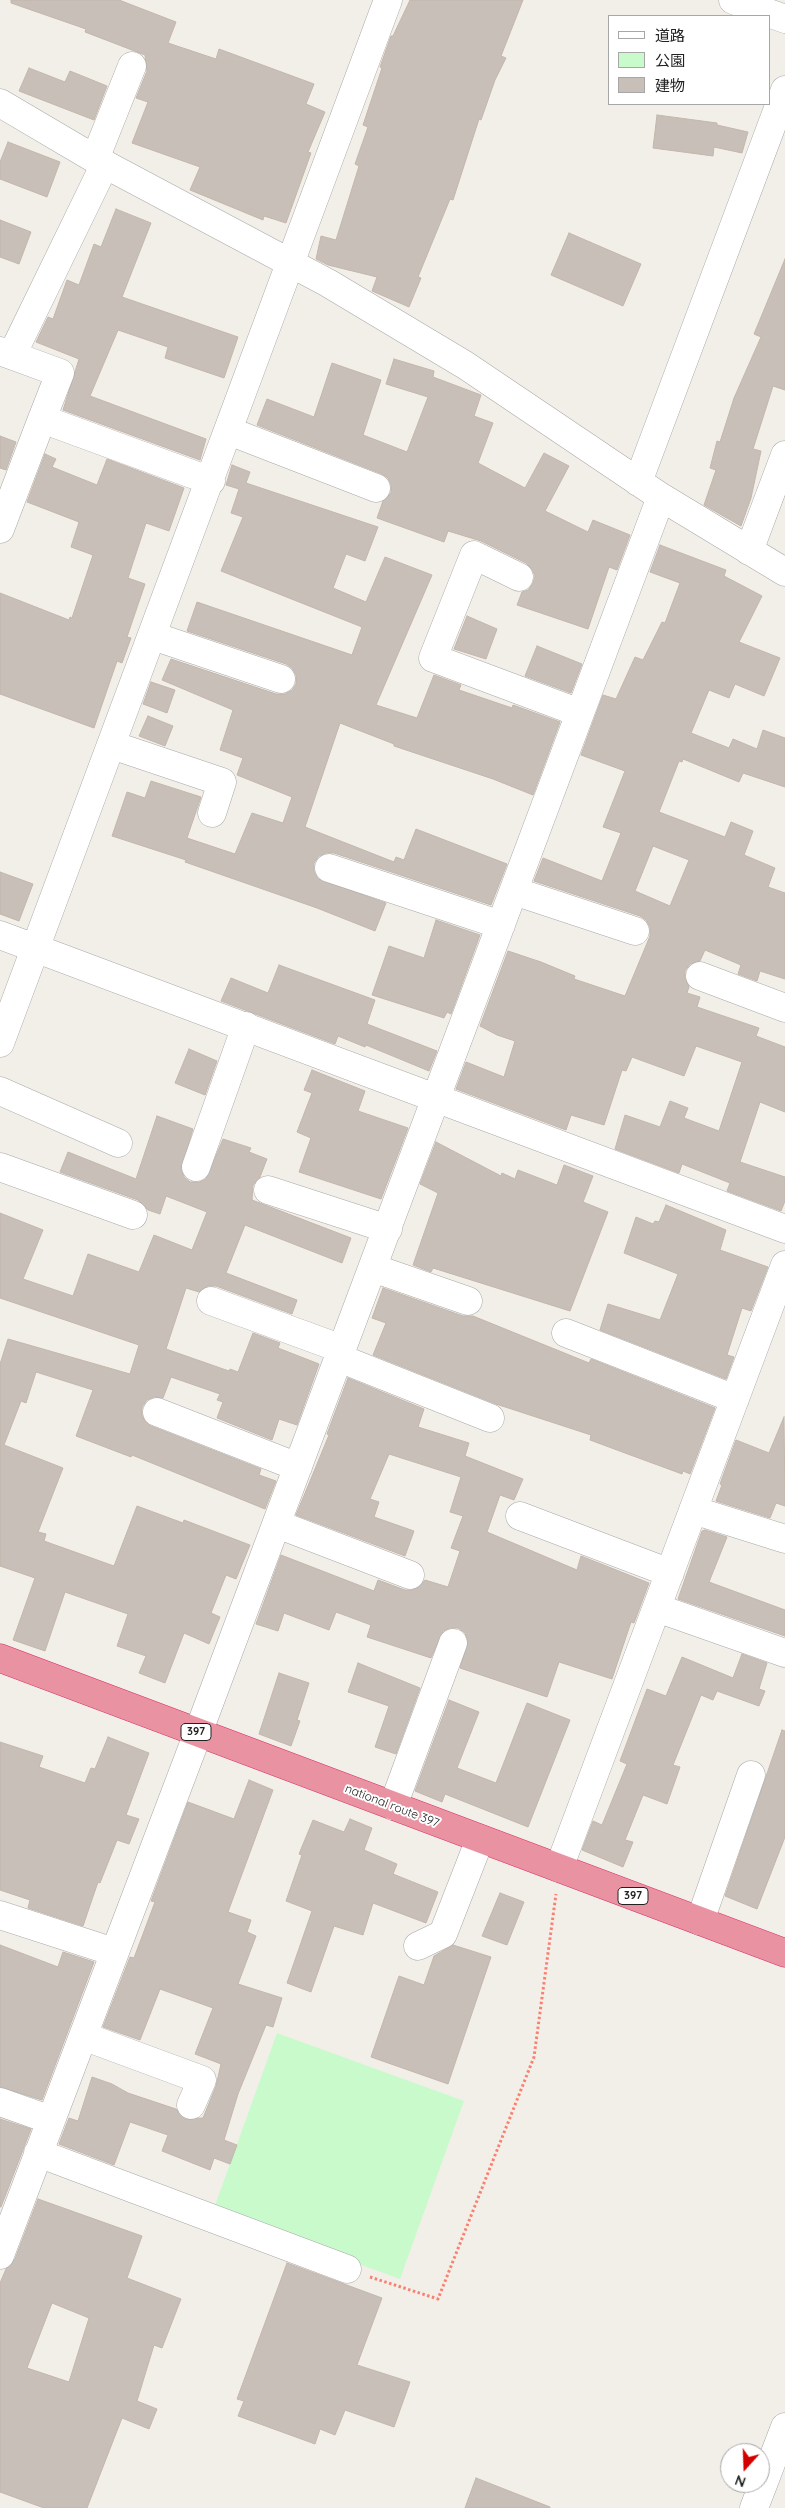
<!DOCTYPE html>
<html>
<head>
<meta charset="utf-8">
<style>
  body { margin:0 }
  #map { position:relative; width:785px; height:2508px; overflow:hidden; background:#f2efe9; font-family:Quicksand,"Noto Sans JP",sans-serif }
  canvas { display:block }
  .legend { position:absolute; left:608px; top:15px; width:162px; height:90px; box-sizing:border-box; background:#fff; border:1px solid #a7a7a7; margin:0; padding:6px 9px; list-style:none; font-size:15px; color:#222 }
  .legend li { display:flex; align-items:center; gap:10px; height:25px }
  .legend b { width:25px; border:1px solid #a7a7a7 }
  .north { position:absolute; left:720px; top:2443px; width:50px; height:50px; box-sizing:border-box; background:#fff; border:1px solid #a7a7a7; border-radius:50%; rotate:200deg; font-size:14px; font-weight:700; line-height:20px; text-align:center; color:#222 }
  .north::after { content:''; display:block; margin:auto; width:18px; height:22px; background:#d40000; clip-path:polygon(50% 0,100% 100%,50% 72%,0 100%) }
</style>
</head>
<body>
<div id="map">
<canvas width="785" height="2508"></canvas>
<ul class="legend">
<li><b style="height:6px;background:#fff"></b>道路</li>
<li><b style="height:14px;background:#c8facc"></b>公園</li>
<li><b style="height:14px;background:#c7bfb8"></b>建物</li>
</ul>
<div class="north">N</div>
</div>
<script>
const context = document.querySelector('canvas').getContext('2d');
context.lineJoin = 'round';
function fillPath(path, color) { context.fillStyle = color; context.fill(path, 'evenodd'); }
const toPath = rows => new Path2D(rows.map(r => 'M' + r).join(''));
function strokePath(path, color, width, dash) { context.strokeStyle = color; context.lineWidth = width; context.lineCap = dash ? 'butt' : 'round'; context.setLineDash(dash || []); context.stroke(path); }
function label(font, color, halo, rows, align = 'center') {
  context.font = font + ' Quicksand,sans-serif'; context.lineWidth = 4; context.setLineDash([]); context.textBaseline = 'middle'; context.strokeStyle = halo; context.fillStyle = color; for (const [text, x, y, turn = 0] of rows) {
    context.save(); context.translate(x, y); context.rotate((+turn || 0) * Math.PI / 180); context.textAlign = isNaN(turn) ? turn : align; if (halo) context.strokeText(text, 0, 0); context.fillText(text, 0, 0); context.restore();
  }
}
fillPath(toPath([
  [277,2033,464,2101,400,2279,213,2211]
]), '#c8facc');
const building = toPath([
  [11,0,119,0,176,22,168,43,216,59,219,49,314,84,306,104,325,112,308,152,311,153,286,223,264,216,263,220,190,190,200,167,132,143,148,102,136,98,147,71,145,55,85,32,86,29,11,3,11,0],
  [410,0,523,0,501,56,506,58,495,80,481,120,479,119,453,200,450,199,418,277,421,278,409,307,372,291,377,277,328,265,316,259,321,236,336,240,359,166,355,164,368,127,363,125,382,68,380,67,391,36,393,36,410,0],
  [29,68,65,82,70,71,107,86,94,120,19,91,29,68],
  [657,115,717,123,717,125,748,132,742,153,714,147,713,156,653,148,657,115],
  [8,142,60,162,47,197,0,179,0,162,8,142],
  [116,209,151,223,122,297,238,337,224,378,165,358,168,347,118,330,90,396,206,439,200,460,63,410,79,359,36,342,48,317,53,319,67,280,79,285,94,244,101,247,116,209],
  [0,220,31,232,19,264,0,257,0,220],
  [569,233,641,264,623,306,551,275,569,233],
  [785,259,785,390,773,386,753,449,761,451,751,498,741,526,704,505,716,470,710,468,717,441,720,442,734,398,761,337,754,334,785,259],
  [394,359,434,371,433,377,481,395,474,416,493,423,478,463,525,488,544,453,569,466,545,511,588,532,593,520,630,535,617,570,609,567,588,629,517,605,522,592,528,590,533,583,535,576,532,569,526,563,481,541,448,531,444,542,377,518,383,501,391,493,391,485,388,478,382,474,257,425,267,399,314,417,332,363,381,380,363,435,407,452,428,397,386,384,394,359],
  [0,436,16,442,6,470,0,468,0,436],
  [45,454,56,459,52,467,97,485,107,459,184,488,169,531,146,523,128,578,145,584,127,637,131,638,122,663,117,661,94,728,0,694,0,593,69,620,70,617,72,618,93,555,71,547,79,522,27,502,45,454],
  [232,465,250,472,246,483,378,527,365,561,346,554,333,588,366,602,385,557,432,575,376,705,417,718,434,675,461,685,459,690,512,708,513,705,560,722,533,795,493,779,394,746,394,744,340,723,305,827,394,862,396,857,404,860,416,829,507,864,491,905,334,853,326,853,319,856,314,863,314,871,318,879,386,903,375,931,317,908,185,862,186,860,112,836,127,792,145,798,151,781,201,797,187,838,235,854,252,813,283,823,292,797,237,775,243,758,220,750,233,710,162,680,171,659,276,694,285,694,292,690,296,684,296,675,292,668,286,664,187,631,197,602,352,655,362,627,221,571,243,517,231,513,239,489,226,485,232,465],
  [660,545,726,570,724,576,762,596,739,642,780,658,764,696,735,684,729,698,709,690,691,733,729,748,733,739,757,749,763,730,785,738,785,787,743,773,739,782,683,759,682,762,679,761,659,812,725,837,731,822,753,831,744,855,775,868,768,887,785,893,785,979,760,971,757,981,738,974,741,965,705,950,700,961,690,964,685,971,685,978,689,987,687,993,700,997,697,1007,759,1028,756,1036,785,1047,785,1112,760,1102,740,1162,785,1177,785,1201,781,1211,727,1191,730,1183,682,1164,679,1173,615,1149,625,1115,660,1127,670,1101,688,1108,684,1118,719,1131,742,1062,696,1046,684,1076,632,1057,626,1071,622,1070,604,1125,571,1115,566,1130,456,1089,466,1062,504,1077,515,1041,497,1035,480,1026,508,951,541,962,575,976,574,979,625,996,650,936,650,927,646,920,640,916,534,881,543,858,602,881,621,833,603,827,625,771,581,755,603,695,616,699,635,657,643,660,662,622,665,623,680,583,650,572,660,545],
  [653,846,689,860,670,906,635,891,653,846],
  [467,616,497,629,486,659,454,649,467,616],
  [537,646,582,664,571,693,525,676,537,646],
  [151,682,175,690,167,713,143,704,151,682],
  [148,716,173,726,165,746,139,736,148,716],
  [0,872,33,884,19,921,0,914,0,872],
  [436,920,480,935,451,1014,447,1012,444,1018,372,995,389,946,424,958,436,920],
  [279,965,375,1000,367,1024,437,1051,429,1071,366,1045,365,1047,338,1036,335,1044,221,1001,231,978,268,993,279,965],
  [189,1049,217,1061,205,1095,175,1083,189,1049],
  [312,1070,365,1091,358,1111,408,1128,381,1199,299,1172,311,1138,297,1132,312,1093,304,1090,312,1070],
  [157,1116,193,1129,181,1169,184,1177,190,1182,199,1182,206,1179,223,1139,251,1148,249,1152,267,1159,260,1177,253,1185,252,1200,351,1238,342,1263,245,1225,226,1273,297,1300,292,1314,216,1286,208,1286,199,1292,186,1288,166,1349,229,1371,230,1369,238,1372,253,1333,280,1343,278,1348,319,1364,297,1425,279,1419,272,1440,217,1418,223,1402,217,1400,220,1394,171,1377,163,1398,154,1397,147,1400,142,1407,142,1415,145,1421,151,1426,261,1469,259,1475,276,1481,265,1509,132,1455,131,1457,76,1436,93,1390,36,1372,26,1403,21,1401,4,1445,63,1468,38,1532,46,1534,44,1541,114,1566,137,1506,183,1523,184,1520,250,1545,236,1579,226,1575,211,1613,220,1617,209,1644,184,1633,165,1683,139,1673,146,1656,117,1646,128,1614,65,1592,45,1651,13,1640,35,1578,0,1566,0,1364,8,1339,130,1374,139,1345,0,1298,0,1213,43,1230,23,1279,73,1296,88,1254,139,1272,154,1235,192,1250,207,1212,166,1196,160,1214,148,1210,138,1200,60,1172,68,1152,136,1179,157,1116],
  [436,1142,501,1176,502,1173,515,1179,518,1170,557,1185,564,1165,593,1176,583,1202,608,1212,570,1311,433,1268,431,1272,413,1265,438,1193,420,1184,436,1142],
  [666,1205,726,1230,720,1250,768,1267,751,1311,742,1308,727,1355,734,1357,726,1379,600,1330,608,1304,660,1320,678,1274,624,1253,636,1217,653,1224,655,1221,659,1222,666,1205],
  [383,1288,463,1316,473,1316,589,1363,591,1359,715,1408,690,1474,683,1471,682,1474,625,1453,590,1440,591,1435,496,1404,373,1355,386,1323,372,1318,383,1288],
  [348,1378,424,1409,418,1427,469,1443,465,1456,523,1479,514,1500,500,1495,487,1532,577,1570,581,1556,649,1583,634,1623,631,1622,612,1679,559,1662,547,1697,460,1668,468,1641,465,1633,458,1628,450,1628,443,1631,431,1658,367,1637,371,1625,336,1612,329,1630,284,1613,278,1631,256,1624,281,1555,374,1591,378,1580,405,1590,412,1590,419,1587,425,1580,448,1587,460,1551,451,1548,463,1516,450,1512,461,1477,389,1454,370,1499,379,1502,374,1517,414,1531,405,1556,296,1515,329,1435,327,1434,348,1378],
  [784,1417,785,1506,776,1503,770,1518,716,1501,722,1485,720,1484,736,1440,769,1453,784,1417],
  [705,1530,727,1537,709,1582,785,1610,785,1636,678,1599,702,1531,705,1530],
  [742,1654,767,1663,759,1689,765,1691,759,1706,717,1691,713,1700,701,1695,673,1765,680,1767,667,1804,643,1795,625,1840,633,1842,623,1867,582,1850,593,1821,602,1825,627,1764,620,1761,647,1689,666,1696,682,1657,733,1678,742,1654],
  [358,1663,420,1688,396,1754,375,1747,389,1706,348,1692,358,1663],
  [279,1673,309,1683,297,1720,300,1721,291,1746,259,1734,279,1673],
  [449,1700,479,1712,457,1768,496,1783,527,1703,570,1720,528,1827,445,1794,442,1802,415,1791,449,1700],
  [782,1730,785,1731,785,1837,757,1909,725,1896,782,1730],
  [108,1737,149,1753,126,1815,139,1819,129,1844,117,1840,100,1883,98,1882,83,1926,28,1908,30,1900,0,1890,0,1742,43,1756,39,1767,85,1783,91,1768,95,1769,108,1737],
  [249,1780,273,1790,228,1912,251,1920,247,1932,256,1936,238,1984,282,1998,273,2027,266,2025,238,2094,224,2140,237,2145,230,2164,214,2158,210,2170,162,2151,168,2135,130,2122,114,2165,59,2144,69,2118,78,2121,92,2077,112,2084,128,2093,176,2109,185,2119,203,2118,216,2086,221,2064,195,2054,213,2008,160,1989,140,2040,103,2027,130,1957,134,1958,155,1902,151,1901,188,1802,234,1819,249,1780],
  [350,1819,372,1828,364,1850,397,1864,393,1874,438,1892,426,1923,373,1903,363,1935,334,1926,311,1992,287,1983,312,1911,286,1901,302,1855,299,1854,313,1820,344,1832,350,1819],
  [500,1893,524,1902,507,1945,482,1936,500,1893],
  [0,1945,58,1967,63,1952,94,1962,42,2100,0,2087,0,1945],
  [453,1945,491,1957,448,2084,371,2057,399,1976,424,1985,434,1956,453,1945],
  [0,2119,31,2129,1,2207,0,2207,0,2119],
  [38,2199,142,2236,127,2278,181,2299,162,2348,154,2345,137,2401,157,2409,149,2429,122,2418,87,2508,44,2508,0,2492,0,2283,6,2269,15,2259,38,2199],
  [52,2303,89,2318,69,2382,27,2368,52,2303],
  [287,2263,382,2298,357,2365,410,2382,394,2427,345,2410,335,2435,320,2429,315,2444,238,2416,244,2401,237,2399,287,2263],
  [476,2478,550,2507,550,2508,465,2508,476,2478]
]);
fillPath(building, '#c7bfb8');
strokePath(building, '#c4b6ab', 1);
const minor = toPath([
  [733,0,785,19],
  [0,103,95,159,328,283,465,365,661,497,785,572],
  [95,159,132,66],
  [0,351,60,373,42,419,211,481],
  [12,355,105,164],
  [229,431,376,488],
  [638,482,785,90],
  [0,529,42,419],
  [749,551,785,455],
  [519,577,474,555,433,658,580,713],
  [153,636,281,679],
  [112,745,222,782,212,813],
  [329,868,501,925],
  [514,891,635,931],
  [0,935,785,1229],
  [700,976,785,1008],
  [0,1043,388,0],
  [0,1091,118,1143],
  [0,1167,133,1215],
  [196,1167,246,1026],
  [268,1190,388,1229],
  [373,1268,468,1301],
  [211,1301,342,1349],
  [566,1333,735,1399],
  [339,1358,490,1418],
  [157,1412,298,1467],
  [693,1510,785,1539],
  [520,1516,670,1573],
  [277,1524,410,1575],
  [657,1608,785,1653],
  [393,1806,453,1643],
  [559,1868,785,1265],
  [0,1915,114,1952],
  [700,1921,751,1775],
  [418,1946,443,1934,480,1839],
  [83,2036,202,2080,191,2105],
  [0,2102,51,2120],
  [38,2153,347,2269],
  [0,2255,198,1733,661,497],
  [754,2508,785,2427]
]);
const highway = toPath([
  [0,1658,785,1953]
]);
strokePath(minor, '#a9a9a9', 29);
strokePath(highway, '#dc2a67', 29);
strokePath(toPath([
  [370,2277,438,2299,534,2057,556,1894]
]), '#fa8072', 3, [2.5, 2.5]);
strokePath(minor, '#fff', 28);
strokePath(highway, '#e892a2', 28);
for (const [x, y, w] of [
  [196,1732,30],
  [633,1896,30]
]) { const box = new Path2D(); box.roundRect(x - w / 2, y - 8.5, w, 17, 4); context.fillStyle = '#fff'; context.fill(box); strokePath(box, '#222', 1); }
label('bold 11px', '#222', null, [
  ["397",196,1732],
  ["397",633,1896]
]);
label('12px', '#222', '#fff', [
  ["national route 397",392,1806,21]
]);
</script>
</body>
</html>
